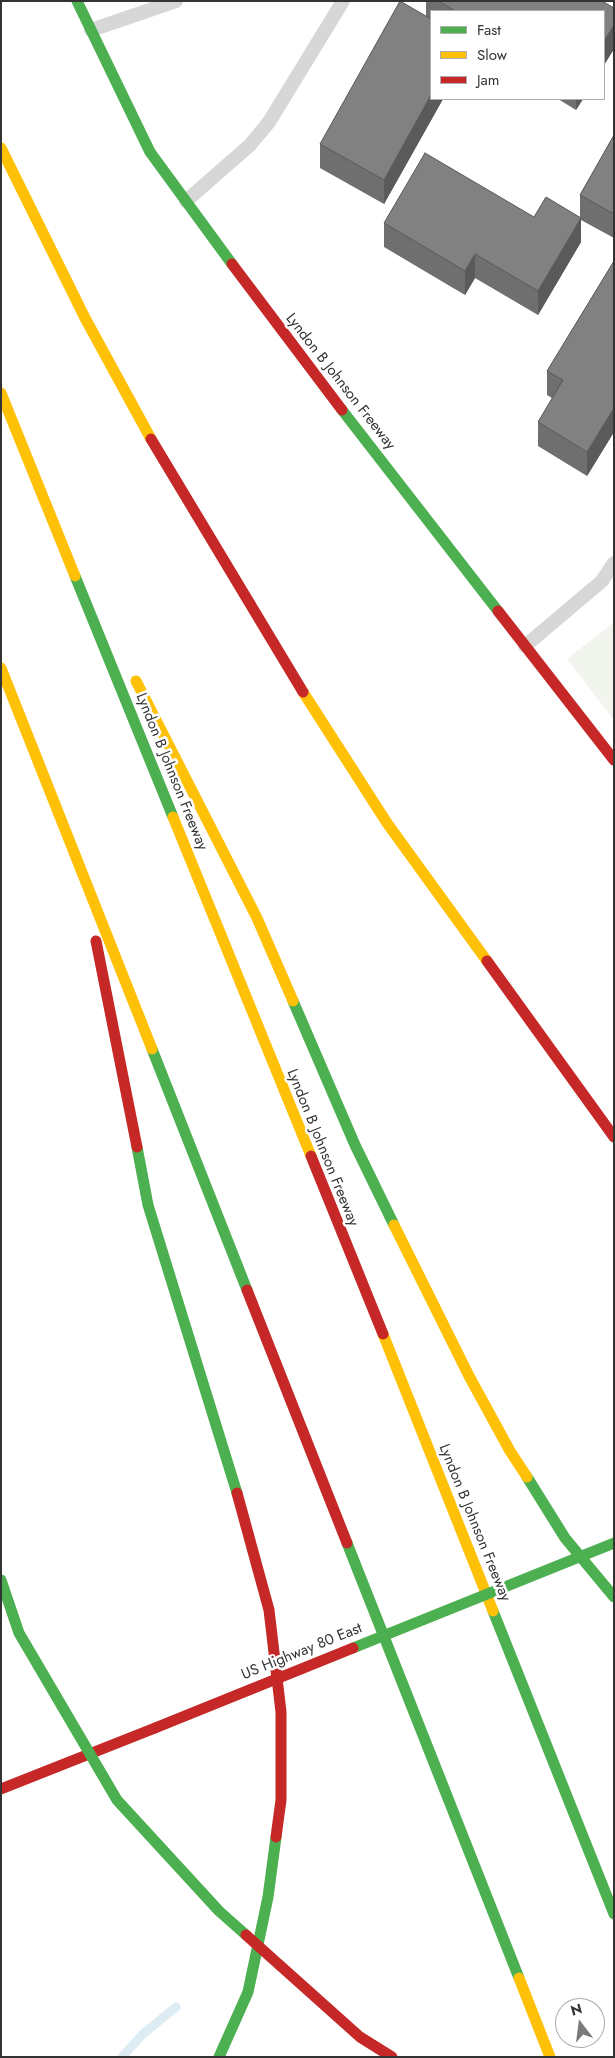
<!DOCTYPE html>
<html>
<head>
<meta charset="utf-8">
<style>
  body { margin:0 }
  #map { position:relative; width:615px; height:2058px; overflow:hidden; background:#fff; font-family:Jost,sans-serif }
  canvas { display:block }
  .frame { position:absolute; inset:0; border:2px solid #333; pointer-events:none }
  .legend { position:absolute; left:430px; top:10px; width:175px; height:90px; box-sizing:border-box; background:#fff; border:1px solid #adadad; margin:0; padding:6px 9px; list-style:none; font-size:15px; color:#333 }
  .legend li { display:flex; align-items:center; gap:10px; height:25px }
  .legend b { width:25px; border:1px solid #adadad }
  .north { position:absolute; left:555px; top:1998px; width:50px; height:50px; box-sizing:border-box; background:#fff; border:1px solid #adadad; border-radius:50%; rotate:345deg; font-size:14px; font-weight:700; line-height:20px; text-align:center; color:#333 }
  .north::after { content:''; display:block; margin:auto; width:18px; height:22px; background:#7a7a7a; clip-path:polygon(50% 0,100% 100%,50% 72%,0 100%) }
</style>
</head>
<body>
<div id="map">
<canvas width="615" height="2058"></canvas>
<div class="frame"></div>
<ul class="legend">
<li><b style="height:6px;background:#4caf50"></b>Fast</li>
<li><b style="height:6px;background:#ffc107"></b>Slow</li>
<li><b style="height:6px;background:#c62828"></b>Jam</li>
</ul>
<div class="north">N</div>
</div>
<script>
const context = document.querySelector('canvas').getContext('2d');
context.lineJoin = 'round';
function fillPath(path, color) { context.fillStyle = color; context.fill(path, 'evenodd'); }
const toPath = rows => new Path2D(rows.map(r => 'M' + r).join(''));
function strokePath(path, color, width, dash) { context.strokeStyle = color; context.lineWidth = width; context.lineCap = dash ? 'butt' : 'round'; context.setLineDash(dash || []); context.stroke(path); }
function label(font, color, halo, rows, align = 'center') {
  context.font = font + ' Jost,sans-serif'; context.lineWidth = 5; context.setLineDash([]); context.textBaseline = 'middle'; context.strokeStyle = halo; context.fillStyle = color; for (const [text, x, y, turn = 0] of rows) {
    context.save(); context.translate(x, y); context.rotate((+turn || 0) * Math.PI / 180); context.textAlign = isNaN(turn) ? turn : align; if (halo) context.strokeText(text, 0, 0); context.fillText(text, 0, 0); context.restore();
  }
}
fillPath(toPath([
  [614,622,614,720,567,659]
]), '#f1f5ed');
strokePath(toPath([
  [122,2057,143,2034,176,2007]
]), '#ddebf3', 9);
strokePath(toPath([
  [91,30,176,1],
  [186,201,250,145,269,122,343,1],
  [525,646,602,581,614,563]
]), '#d7d7d7', 14);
strokePath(toPath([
  [77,1,150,152,232,264],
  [342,410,498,611],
  [75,576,173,817],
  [293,1001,355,1145,394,1225],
  [152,1049,247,1290],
  [137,1147,148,1205,237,1493],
  [527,1477,565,1538,614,1597],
  [347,1543,519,1978],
  [493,1611,614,1914],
  [219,2057,248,1992,268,1897,276,1837]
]), '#4caf50', 11);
strokePath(toPath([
  [1,148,85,318,151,439],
  [1,393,75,576],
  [1,668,152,1049],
  [136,681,257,918,293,1001],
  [303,692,387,823,487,961],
  [173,817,311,1156],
  [394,1225,469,1376,510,1451,527,1477],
  [383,1334,493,1611],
  [519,1978,550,2057]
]), '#ffc107', 11);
strokePath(toPath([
  [232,264,342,410],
  [151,439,303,692],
  [498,611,614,760],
  [96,941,137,1147],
  [487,961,614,1137],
  [311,1156,383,1334],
  [247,1290,347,1543],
  [237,1493,269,1610,281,1712,281,1800,276,1837],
  [1,1789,155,1728]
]), '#c62828', 11);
strokePath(toPath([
  [1,1580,19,1633,117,1800,219,1911,246,1935],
  [353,1648,614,1543]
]), '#4caf50', 11);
strokePath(toPath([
  [155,1728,353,1648],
  [246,1935,360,2037,392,2057]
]), '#c62828', 11);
fillPath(toPath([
  [426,1,602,1,614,8,614,49,604,65,604,11,431,11,431,99,443,99,384,204,320,168,320,144,426,16],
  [558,99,583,99,576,110],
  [614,135,614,238,581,220,581,242,538,315,475,278,465,295,384,247,384,223,534,217,580,218,580,195],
  [614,261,614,432,587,476,538,446,538,422,552,398,547,395,547,371]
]), '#6f6f6f');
fillPath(toPath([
  [614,25,614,49,604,65,604,41],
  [431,95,431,99,443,99,384,204,384,180],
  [576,99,583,99,576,110],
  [581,218,581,242,538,315,538,291],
  [475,254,475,278,465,295,465,271],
  [614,408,614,432,587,476,587,452]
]), '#5a5a5a');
const building = toPath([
  [400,1,431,19,431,95,384,180,320,144,400,1],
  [439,1,602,1,614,8,614,25,604,41,604,11,455,11,439,1],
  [614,135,614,214,580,195,614,135],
  [425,153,534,217,546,197,581,218,538,291,475,254,465,271,384,223,425,153],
  [614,261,614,408,587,452,538,422,563,380,547,371,614,261]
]);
fillPath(building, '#818181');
strokePath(building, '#5a5a5a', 1);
label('15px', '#333', '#fff', [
  ["Lyndon B Johnson Freeway",340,382,52],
  ["Lyndon B Johnson Freeway",171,772,68],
  ["Lyndon B Johnson Freeway",322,1148,68],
  ["Lyndon B Johnson Freeway",474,1523,68],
  ["US Highway 80 East",302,1652,-22]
]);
</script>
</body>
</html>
